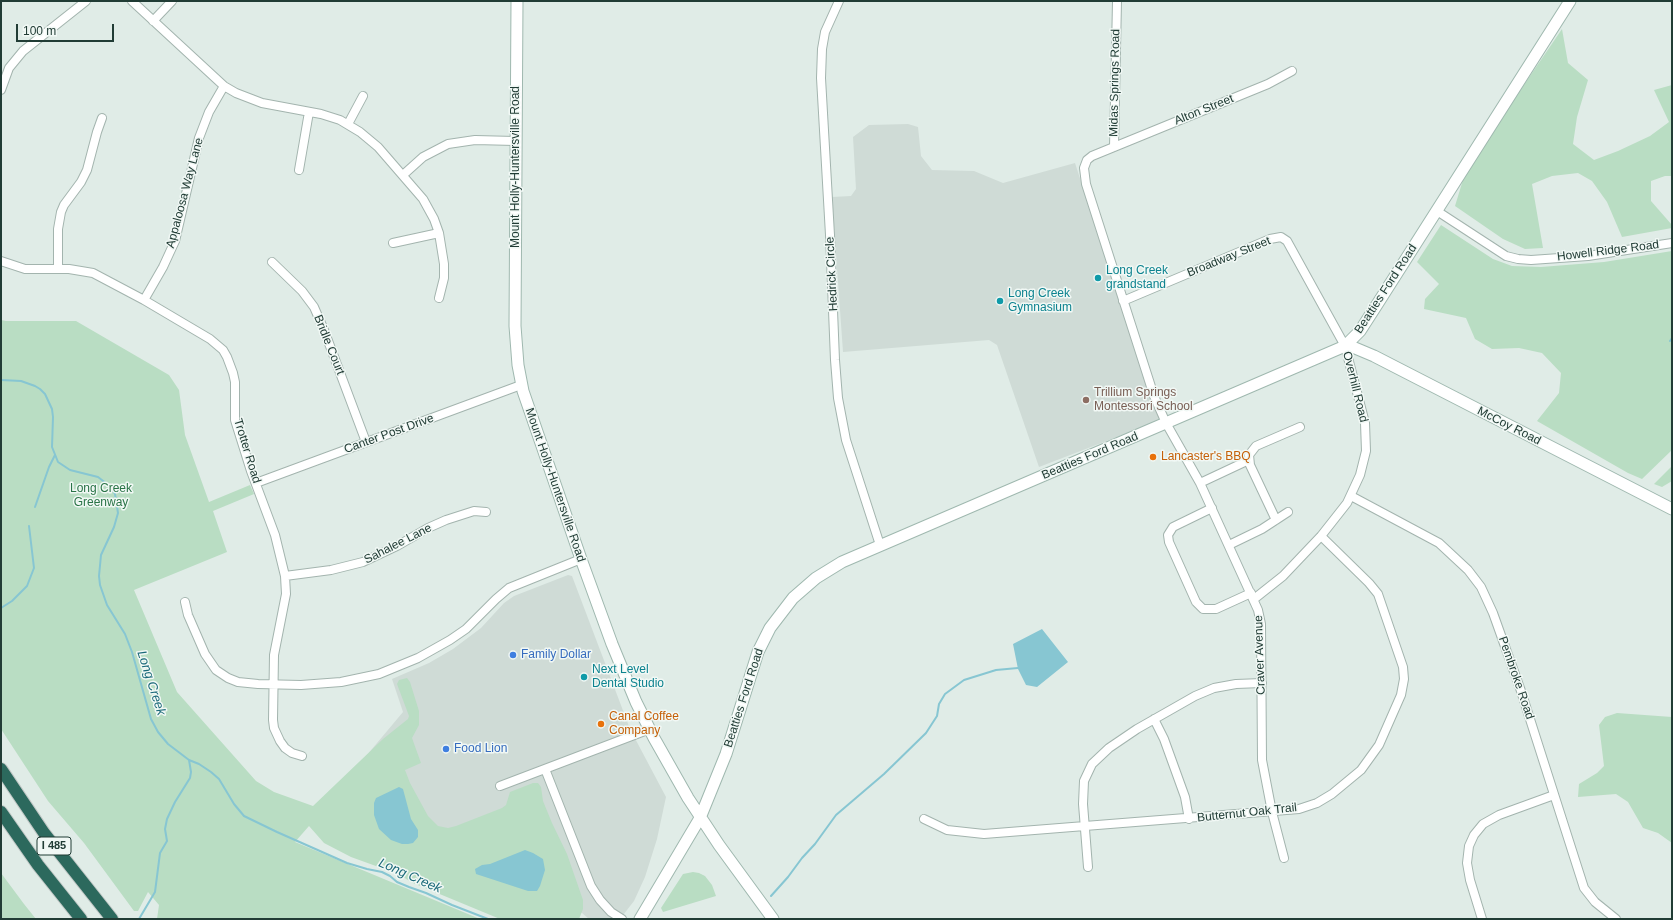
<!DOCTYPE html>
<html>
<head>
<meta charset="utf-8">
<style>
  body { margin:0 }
  #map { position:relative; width:1673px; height:920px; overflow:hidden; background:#e0ece7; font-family:Arial,sans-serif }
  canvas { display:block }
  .frame { position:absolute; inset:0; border:2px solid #213c35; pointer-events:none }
  .scale { position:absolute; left:16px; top:24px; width:98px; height:18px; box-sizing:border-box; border:2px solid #213c35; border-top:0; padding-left:5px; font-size:12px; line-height:14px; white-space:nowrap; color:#213c35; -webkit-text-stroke:3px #f1f8f5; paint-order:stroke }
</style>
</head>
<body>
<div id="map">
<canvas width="1673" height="920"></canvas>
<div class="frame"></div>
<div class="scale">100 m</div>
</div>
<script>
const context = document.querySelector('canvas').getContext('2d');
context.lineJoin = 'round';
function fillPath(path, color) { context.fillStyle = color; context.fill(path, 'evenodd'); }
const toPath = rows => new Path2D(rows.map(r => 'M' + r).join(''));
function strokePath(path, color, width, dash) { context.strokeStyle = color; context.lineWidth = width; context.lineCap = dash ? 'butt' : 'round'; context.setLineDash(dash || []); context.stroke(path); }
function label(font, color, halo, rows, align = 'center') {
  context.font = font + ' Arial,sans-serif'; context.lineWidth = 3; context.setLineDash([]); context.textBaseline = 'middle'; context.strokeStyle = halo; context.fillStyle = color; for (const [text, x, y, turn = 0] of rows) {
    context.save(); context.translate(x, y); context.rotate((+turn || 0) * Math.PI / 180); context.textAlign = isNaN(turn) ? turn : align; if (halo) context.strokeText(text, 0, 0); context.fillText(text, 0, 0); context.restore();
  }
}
fillPath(toPath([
  [908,124,918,127,921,156,932,170,974,171,1003,183,1075,163,1134,345,1161,420,1039,467,997,345,989,340,843,352,832,197,851,196,856,189,853,137,869,125],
  [568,575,572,576,630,729,666,797,657,839,645,877,634,901,620,919,589,919,582,913,565,907,320,811,403,712,392,679,429,663,453,649,481,628,504,603,514,596]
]), '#cfdbd6');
fillPath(toPath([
  [1562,29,1568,63,1588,80,1577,117,1573,144,1594,160,1618,151,1650,136,1669,122,1654,90,1672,85,1672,176,1665,176,1651,181,1651,201,1672,225,1672,228,1622,237,1607,202,1592,181,1578,173,1552,176,1532,184,1543,248,1525,249,1503,239,1455,206,1466,170],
  [1441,225,1493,259,1512,266,1541,267,1604,262,1672,251,1672,450,1642,479,1628,473,1537,421,1559,393,1561,373,1542,353,1519,348,1492,349,1475,339,1466,318,1424,309,1425,299,1439,284,1417,262],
  [1,320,6,321,76,321,169,375,179,390,185,435,209,502,250,485,254,494,213,511,227,552,134,590,177,692,256,781,274,792,313,806,383,739,408,719,409,716,397,684,399,680,407,678,410,682,419,711,419,725,412,738,421,763,405,770,410,783,428,816,438,826,448,828,456,826,502,808,506,805,510,792,533,783,538,783,541,787,543,801,552,823,567,854,583,900,583,909,579,919,500,919,413,883,398,874,351,857,324,843,309,826,295,842,480,919,157,919,159,905,148,892,138,911,134,911,84,843,48,801,1,729],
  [1672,466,1672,481,1662,487,1654,484],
  [1617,713,1672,717,1672,843,1658,833,1643,828,1628,802,1616,794,1578,797,1579,784,1597,773,1604,766,1599,725,1605,717],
  [693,872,699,873,705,876,712,885,716,896,663,912,661,908,683,874],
  [1,873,24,904,36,919,1,919]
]), '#b9ddc3');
fillPath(toPath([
  [1042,629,1068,662,1037,687,1026,685,1018,669,1013,644],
  [399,787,403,789,411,819,418,830,418,837,413,843,408,844,402,844,391,840,379,829,374,815,374,803,376,798],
  [525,850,533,853,543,859,545,870,540,886,537,891,528,891,476,874,475,869,482,865,490,864]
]), '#87c6d2');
strokePath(toPath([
  [1670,341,1672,338],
  [1,380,21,381,35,386,40,389,45,394,52,409,53,417,52,447,58,462,70,470,98,477,111,487,115,494,118,513,114,527,101,555,99,576,100,585,107,605,125,634,132,652,151,719,158,732,168,744,189,760,199,764,211,772,219,779,234,804,244,816,277,832,347,863,367,869,382,872,390,876,397,882,409,887,426,893,452,905,488,919],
  [35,507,49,467,55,455],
  [1,608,12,601,27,586,34,568,29,526],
  [771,896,788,877,802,858,815,844,836,815,884,774,926,733,937,716,939,704,945,694,964,680,996,670,1018,668],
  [139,919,155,892,160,853,167,841,165,829,167,819,175,802,190,778,191,772,189,760]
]), '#87c6d2', 2);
const street = toPath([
  [132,1,224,86,236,93,262,103,321,114,340,120,360,132,378,147,423,199,434,219,439,233,444,264,444,278,439,298],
  [839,1,825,32,822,49,821,78,830,235,835,360,838,398,846,440,880,545],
  [153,21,172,1],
  [1,90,9,68,23,51,86,1],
  [348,124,363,96],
  [1114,147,1117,1],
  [299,170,309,112],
  [403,175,423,157,448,144,475,140,515,141],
  [1437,211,1506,256,1518,259,1531,260,1588,256,1672,243],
  [393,243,439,233],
  [1,261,25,269,69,269,93,273,144,300,210,339,223,350,227,357,233,373,235,382,235,420,251,471,275,535,285,576,286,594,274,655,273,720,274,728,280,741,285,748,292,753,302,756],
  [272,262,302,291,314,307,324,330,366,442],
  [58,269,58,229,61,212,64,205,81,182,87,170,97,132,102,118],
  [144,300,163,267,175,241,199,138,209,112,224,86],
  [1123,301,1270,239,1281,237,1287,241,1345,346,1365,423,1366,451,1360,475,1347,503,1321,536,1283,576,1254,599],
  [256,483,521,385],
  [1200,483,1249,460],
  [1351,496,1439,543,1468,570,1481,587,1493,613,1521,691,1584,888,1595,902,1616,919],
  [1212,508,1173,527,1168,535,1169,542,1196,602,1203,609,1216,609,1251,593],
  [1276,520,1250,465,1249,455,1256,446,1300,427],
  [1229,545,1262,529,1288,512],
  [285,576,331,570,363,562,397,546,428,528,446,520,474,511,486,512],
  [185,602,188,615,205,654,216,670,228,678,238,682,258,684,301,685,341,682,379,674,418,658,450,640,466,629,496,599,509,588,581,559],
  [1154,719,1164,739,1185,797,1189,819],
  [545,769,591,886,600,900,611,912,622,919],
  [500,786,650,729],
  [924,819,947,830,984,834,1299,809,1317,803,1332,794,1361,770,1379,745,1401,695,1404,679,1403,667,1378,594,1369,583,1321,536],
  [1284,858,1272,812,1262,760,1261,624,1258,610,1200,483,1166,423,1154,396,1086,184,1084,168,1087,160,1092,156,1268,84,1292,71],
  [1088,867,1083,804,1084,781,1092,764,1109,748,1137,729,1195,696,1214,688,1236,684,1262,683],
  [1482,919,1470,880,1467,863,1469,846,1474,835,1483,824,1499,815,1554,795]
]);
const secondary = toPath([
  [517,1,515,326,518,365,523,391,581,559,612,644,636,702,654,738,688,798,719,845,773,919],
  [1345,346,1355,348,1374,356,1672,509],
  [640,919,700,818,726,754,758,652,770,628,793,598,816,578,842,562,1345,346,1360,331,1378,303,1570,1]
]);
const highway = toPath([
  [1,769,44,833,112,919],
  [1,812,38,865,81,919]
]);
strokePath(street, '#a3b4ae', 10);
strokePath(secondary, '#9fb8af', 13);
strokePath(highway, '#c1c8c6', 14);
strokePath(street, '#fff', 8);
strokePath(secondary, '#fff', 11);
strokePath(highway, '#2c695d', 12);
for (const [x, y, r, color] of [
  [1098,278,4,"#0f9aa8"],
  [1000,301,4,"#0f9aa8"],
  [1086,400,4,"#8d6e63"],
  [1153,457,4,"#e8710a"],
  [513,655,4,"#3f7fe0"],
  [584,677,4,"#0f9aa8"],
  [601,724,4,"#e8710a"],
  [446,749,4,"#3f7fe0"]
]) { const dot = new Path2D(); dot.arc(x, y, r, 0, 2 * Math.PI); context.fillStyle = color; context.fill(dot); strokePath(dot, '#f1f8f5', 1.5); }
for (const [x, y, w] of [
  [54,846,34]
]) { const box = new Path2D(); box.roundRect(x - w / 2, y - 9, w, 18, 3); context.fillStyle = '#f1f8f5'; context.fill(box); strokePath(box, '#213c35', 1); }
label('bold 11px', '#213c35', null, [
  ["I 485",54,846]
]);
label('12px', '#213c35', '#f1f8f5', [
  ["Midas Springs Road",1115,83,-89],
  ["Alton Street",1204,110,-22],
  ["Mount Holly-Huntersville Road",516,167,-90],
  ["Appaloosa Way Lane",185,193,-75],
  ["Howell Ridge Road",1608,251,-7],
  ["Broadway Street",1229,257,-22],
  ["Hedrick Circle",832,274,-93],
  ["Beatties Ford Road",1386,289,-57],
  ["Bridle Court",329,345,68],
  ["Overhill Road",1355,387,76],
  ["McCoy Road",1509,426,27],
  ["Canter Post Drive",389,434,-20],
  ["Trotter Road",247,451,73],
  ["Beatties Ford Road",1090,456,-23],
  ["Mount Holly-Huntersville Road",555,485,71],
  ["Sahalee Lane",398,544,-27],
  ["Craver Avenue",1260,655,-92],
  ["Pembroke Road",1516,678,71],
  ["Beatties Ford Road",744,698,-72],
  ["Butternut Oak Trail",1247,813,-6]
]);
label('12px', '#0d838f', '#f1f8f5', [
  ["Long Creek",1106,271],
  ["grandstand",1106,285],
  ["Long Creek",1008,294],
  ["Gymnasium",1008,308],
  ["Next Level",592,670],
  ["Dental Studio",592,684]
], 'left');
label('12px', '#785e54', '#f1f8f5', [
  ["Trillium Springs",1094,393],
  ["Montessori School",1094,407]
], 'left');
label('12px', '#c56008', '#f1f8f5', [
  ["Lancaster's BBQ",1161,457],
  ["Canal Coffee",609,717],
  ["Company",609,731]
], 'left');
label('12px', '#2a7447', '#f1f8f5', [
  ["Long Creek",101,489],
  ["Greenway",101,503]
]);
label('12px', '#366cbe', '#f1f8f5', [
  ["Family Dollar",521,655],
  ["Food Lion",454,749]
], 'left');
label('italic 13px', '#1a6979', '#f1f8f5', [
  ["Long Creek",151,683,72],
  ["Long Creek",410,876,24]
]);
</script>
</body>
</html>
